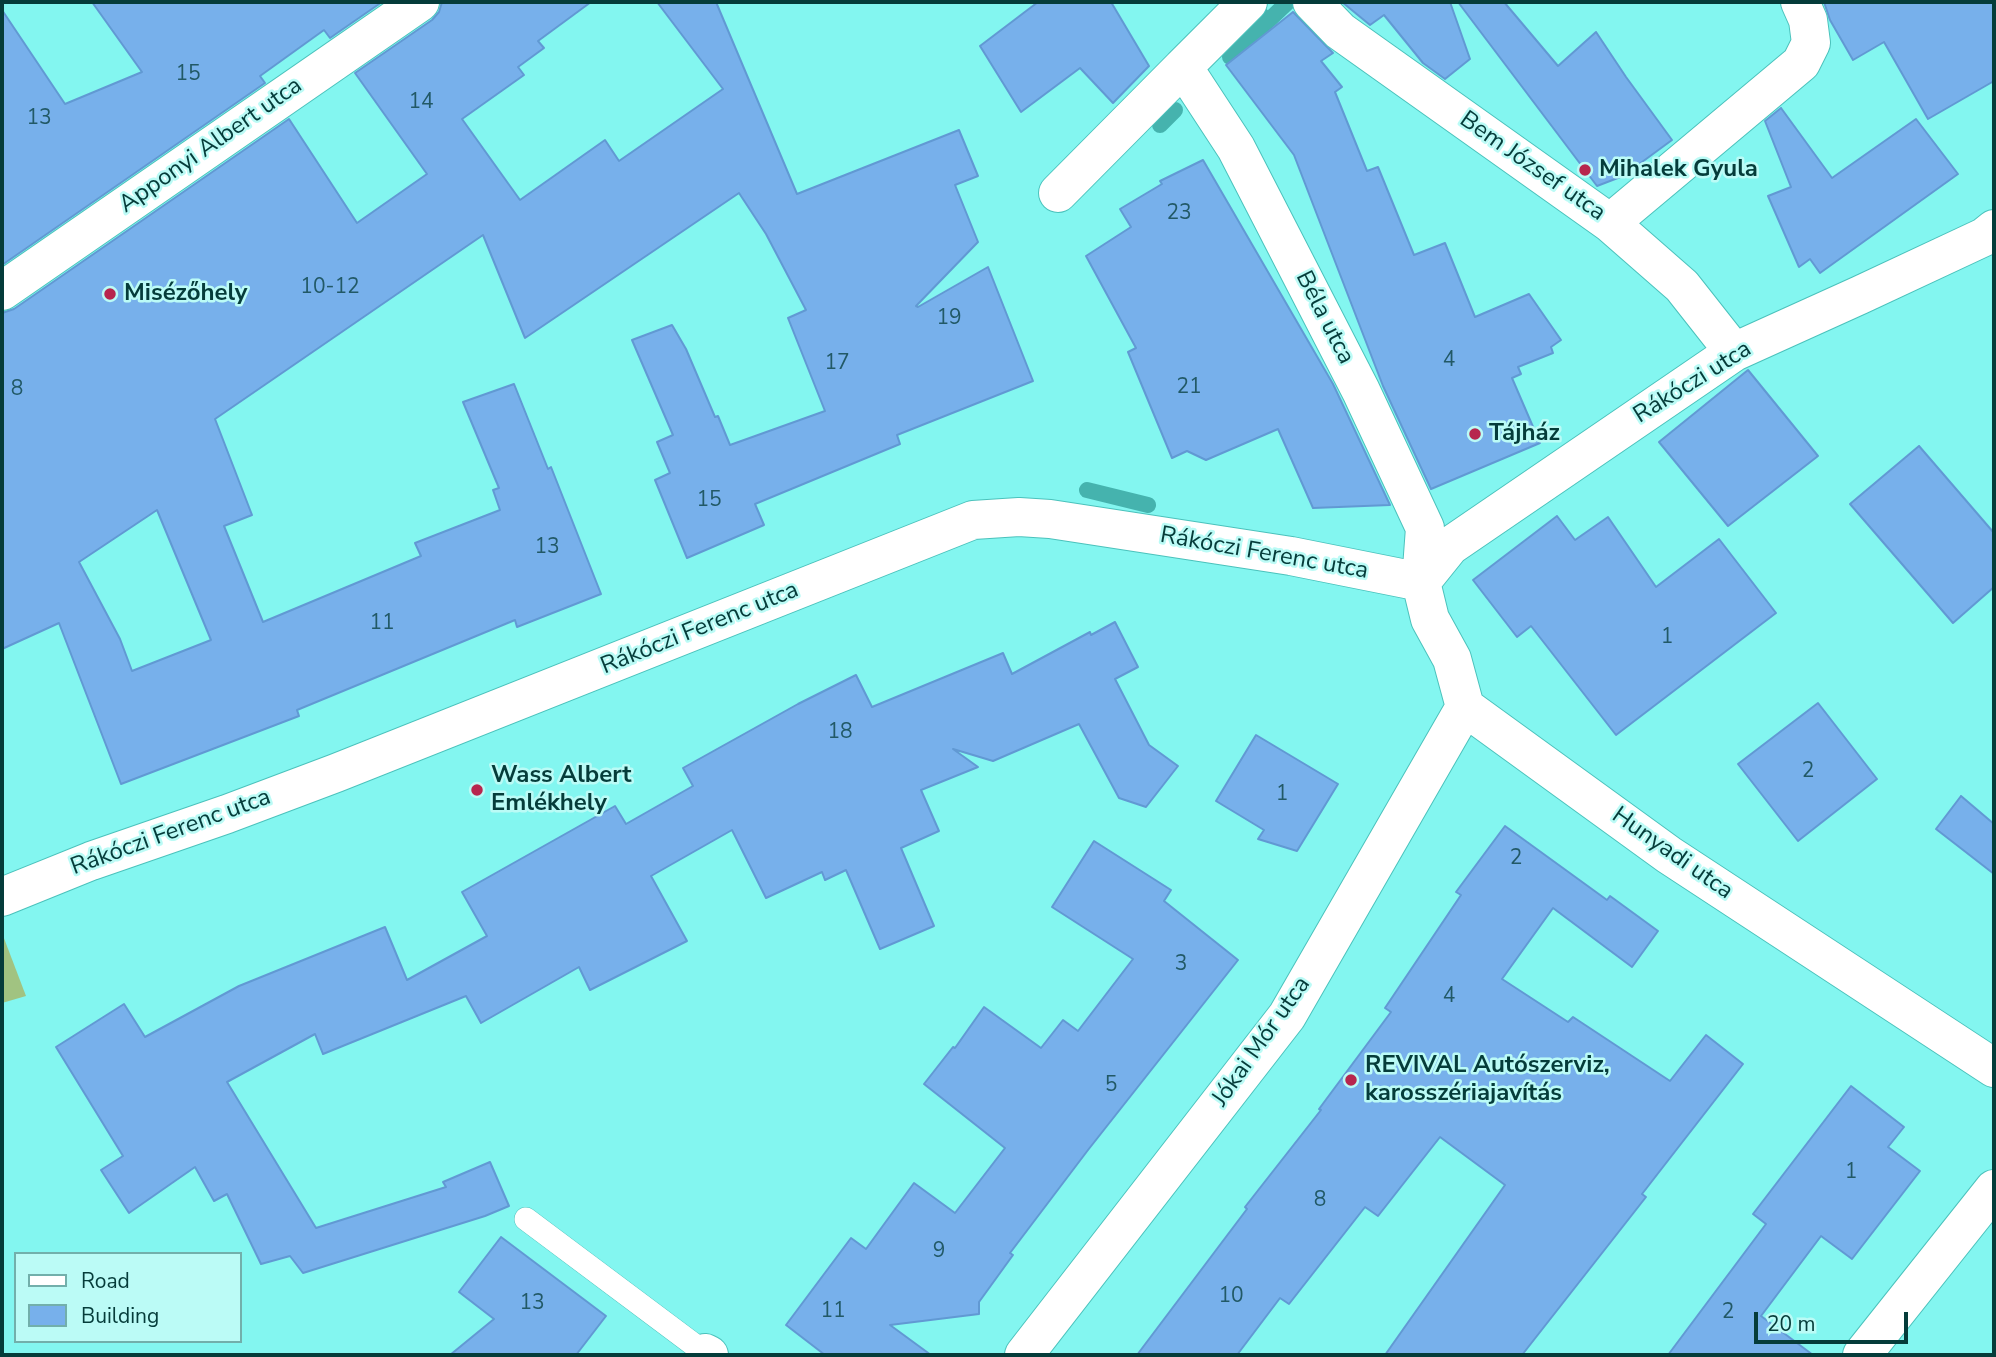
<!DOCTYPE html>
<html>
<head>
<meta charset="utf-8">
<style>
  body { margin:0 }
  #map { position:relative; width:1996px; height:1357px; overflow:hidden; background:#83f6f0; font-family:"Nunito Sans",sans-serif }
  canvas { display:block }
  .frame { position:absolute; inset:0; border:4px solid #053c3a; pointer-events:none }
  .legend { position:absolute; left:14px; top:1252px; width:228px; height:91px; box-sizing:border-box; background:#bbfbf6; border:2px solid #72afab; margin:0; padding:9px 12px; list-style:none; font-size:21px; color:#053c3a }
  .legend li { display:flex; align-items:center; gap:14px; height:35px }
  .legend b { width:35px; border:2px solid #72afab }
  .scale { position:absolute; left:1754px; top:1312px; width:154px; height:32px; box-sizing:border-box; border:4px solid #053c3a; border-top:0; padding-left:9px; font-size:21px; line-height:24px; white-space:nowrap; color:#053c3a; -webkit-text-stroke:5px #bbfbf6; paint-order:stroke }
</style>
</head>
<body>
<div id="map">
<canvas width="1996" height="1357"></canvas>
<div class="frame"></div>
<ul class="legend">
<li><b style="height:9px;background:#fff"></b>Road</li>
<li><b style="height:19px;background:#77b0eb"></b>Building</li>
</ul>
<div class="scale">20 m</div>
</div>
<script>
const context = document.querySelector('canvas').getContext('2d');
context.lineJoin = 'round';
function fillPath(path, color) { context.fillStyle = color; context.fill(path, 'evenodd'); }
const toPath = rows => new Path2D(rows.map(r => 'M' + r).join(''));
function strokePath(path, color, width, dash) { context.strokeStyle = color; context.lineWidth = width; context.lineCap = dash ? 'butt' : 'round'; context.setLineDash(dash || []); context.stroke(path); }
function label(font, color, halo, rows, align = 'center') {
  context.font = font + ' "Nunito Sans",sans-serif'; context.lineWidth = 5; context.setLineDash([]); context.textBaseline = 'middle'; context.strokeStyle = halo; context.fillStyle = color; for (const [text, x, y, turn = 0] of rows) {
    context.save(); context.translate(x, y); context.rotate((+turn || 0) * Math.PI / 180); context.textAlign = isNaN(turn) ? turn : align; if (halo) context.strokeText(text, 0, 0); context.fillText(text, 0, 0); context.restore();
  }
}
fillPath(toPath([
  [2,933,26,996,2,1003]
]), '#a1c381');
strokePath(toPath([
  [1267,22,1288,2],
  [1230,57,1267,22,1258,11],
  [1160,125,1175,110],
  [1087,490,1148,505]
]), '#45b3ae', 16);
const building = toPath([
  [92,2,382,2,330,38,324,30,260,76,265,83,2,265,2,10,65,104,142,72,92,2],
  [442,2,591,2,538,41,544,48,518,67,524,75,462,119,520,200,605,140,619,161,723,89,657,2,716,2,797,194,959,130,978,176,955,185,978,242,916,306,918,307,988,267,1033,381,897,435,900,444,755,504,764,525,687,558,655,480,670,473,657,442,673,435,632,340,672,325,686,349,715,417,718,416,730,445,825,411,788,318,806,310,766,234,739,193,525,338,483,235,215,419,252,515,224,526,263,622,421,556,415,543,500,510,493,490,499,488,463,402,514,384,548,469,551,467,601,594,517,627,515,620,297,710,299,716,121,784,59,623,2,649,2,313,14,309,289,119,357,223,427,174,355,73,432,20,439,12,442,2],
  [157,510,211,640,132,671,120,639,79,562,157,510],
  [1038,2,1111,2,1149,66,1113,103,1080,68,1021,112,980,46,1038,2],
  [1342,2,1450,2,1470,59,1445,79,1423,63,1384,15,1370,25,1342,2],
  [1458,2,1504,2,1558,66,1596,32,1626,77,1672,140,1623,176,1597,186,1458,2],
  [1824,2,1994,2,1994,81,1928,119,1884,42,1853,60,1830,20,1824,2],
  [1293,12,1333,53,1321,61,1342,87,1335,92,1367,171,1378,167,1414,255,1445,243,1475,317,1529,294,1561,340,1551,347,1553,353,1518,367,1521,374,1512,378,1540,443,1431,489,1383,386,1294,155,1226,65,1293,12],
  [1781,108,1832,178,1916,119,1958,174,1820,273,1810,259,1799,267,1768,196,1791,187,1765,121,1781,108],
  [1203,160,1333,384,1390,505,1313,508,1278,429,1206,460,1187,451,1172,458,1128,352,1136,348,1086,256,1131,227,1120,209,1162,184,1160,181,1203,160],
  [1748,370,1818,456,1728,526,1659,442,1748,370],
  [1919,446,1994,533,1994,587,1953,623,1850,504,1919,446],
  [1557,516,1575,540,1608,517,1656,587,1719,539,1776,613,1616,735,1531,626,1517,637,1473,580,1557,516],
  [1115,622,1138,667,1115,679,1149,745,1178,766,1146,807,1119,798,1079,724,993,761,953,749,978,767,921,790,939,831,901,848,934,926,880,949,846,870,825,880,822,872,766,898,732,830,651,876,687,941,590,990,579,967,481,1023,466,996,323,1054,315,1034,227,1082,316,1228,446,1187,443,1182,490,1162,509,1206,485,1216,303,1273,290,1256,261,1264,227,1194,214,1201,195,1167,129,1213,101,1170,123,1156,56,1047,124,1004,145,1037,239,986,385,927,407,980,487,936,462,892,615,806,626,824,693,786,683,768,798,704,856,675,872,707,1003,653,1012,674,1090,632,1091,635,1115,622],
  [1818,703,1877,779,1798,841,1738,764,1818,703],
  [1256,735,1338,784,1297,851,1258,839,1264,830,1216,801,1256,735],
  [1961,796,1994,824,1994,874,1936,829,1961,796],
  [1505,826,1607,900,1610,896,1658,931,1632,967,1553,908,1502,979,1568,1022,1573,1017,1670,1081,1706,1035,1743,1064,1642,1194,1646,1197,1522,1355,1385,1355,1505,1185,1440,1137,1378,1216,1365,1207,1289,1304,1280,1298,1237,1355,1137,1355,1247,1209,1245,1207,1321,1110,1319,1109,1391,1012,1385,1008,1461,895,1456,892,1505,826],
  [1094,841,1171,890,1164,901,1238,960,1088,1150,1010,1253,1013,1255,979,1302,979,1314,890,1325,931,1355,825,1355,786,1325,851,1238,866,1249,914,1183,955,1213,1005,1148,924,1084,953,1047,955,1048,984,1007,1041,1048,1063,1020,1078,1031,1133,959,1052,907,1094,841],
  [1851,1086,1904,1127,1888,1147,1920,1171,1852,1259,1821,1236,1761,1316,1813,1355,1668,1355,1766,1224,1753,1214,1851,1086],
  [501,1237,606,1316,576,1355,450,1355,494,1319,459,1292,501,1237]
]);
fillPath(building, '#77b0eb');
strokePath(building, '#6199d3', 2);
const lane = toPath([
  [526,1219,705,1353]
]);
const street = toPath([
  [1248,2,1183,67,1236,148,1361,391,1425,528,1421,582,1430,619,1452,659,1465,707,1669,855,1994,1068],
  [1312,2,1340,31,1610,223,1682,286,1734,352],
  [1058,193,1183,67],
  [1610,223,1801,63,1811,43,1808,20,1800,2],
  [2,291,420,2],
  [1421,582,1450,546,1734,352,1860,295,1984,237,1994,229],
  [2,897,91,861,227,814,336,773,973,520,1019,517,1050,519,1291,556,1421,582],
  [705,1353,709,1355],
  [1024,1355,1287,1016,1465,707],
  [1862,1355,1994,1189]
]);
strokePath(lane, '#4bc2bc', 24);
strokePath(street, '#4bc2bc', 40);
strokePath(lane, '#fff', 23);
strokePath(street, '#fff', 38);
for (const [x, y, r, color] of [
  [1585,170,7,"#b7264e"],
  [110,294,7,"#b7264e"],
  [1475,434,7,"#b7264e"],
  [477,790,7,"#b7264e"],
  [1351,1080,7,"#b7264e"]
]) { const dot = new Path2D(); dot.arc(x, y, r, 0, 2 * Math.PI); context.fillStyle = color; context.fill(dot); strokePath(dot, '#bbfbf6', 2.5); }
label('21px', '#225966', null, [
  ["15",188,75],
  ["14",421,103],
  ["13",39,119],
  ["23",1179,214],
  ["10-12",330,288],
  ["19",949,319],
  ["4",1449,361],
  ["17",837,364],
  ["21",1189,388],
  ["8",17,390],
  ["15",709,501],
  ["13",547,548],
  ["11",382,624],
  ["1",1667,638],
  ["18",840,733],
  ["2",1808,772],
  ["1",1282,795],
  ["2",1516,859],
  ["3",1181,965],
  ["4",1449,997],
  ["5",1111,1086],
  ["1",1851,1173],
  ["8",1320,1201],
  ["9",939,1252],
  ["10",1231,1297],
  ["13",532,1304],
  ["11",833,1312],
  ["2",1728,1313]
]);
label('24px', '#053c3a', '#bbfbf6', [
  ["Apponyi Albert utca",211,146,-35],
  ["Bem József utca",1532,167,35],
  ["Béla utca",1324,318,63],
  ["Rákóczi utca",1693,383,-32],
  ["Rákóczi Ferenc utca",1264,554,10],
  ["Rákóczi Ferenc utca",700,629,-22],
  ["Rákóczi Ferenc utca",171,833,-20],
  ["Hunyadi utca",1672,854,35],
  ["Jókai Mór utca",1262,1042,-55]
]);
label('bold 24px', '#053c3a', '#bbfbf6', [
  ["Mihalek Gyula",1599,170],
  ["Misézőhely",124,294],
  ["Tájház",1489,434],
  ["Wass Albert",491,776],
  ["Emlékhely",491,804],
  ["REVIVAL Autószerviz,",1365,1066],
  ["karosszériajavítás",1365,1094]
], 'left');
</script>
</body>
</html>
